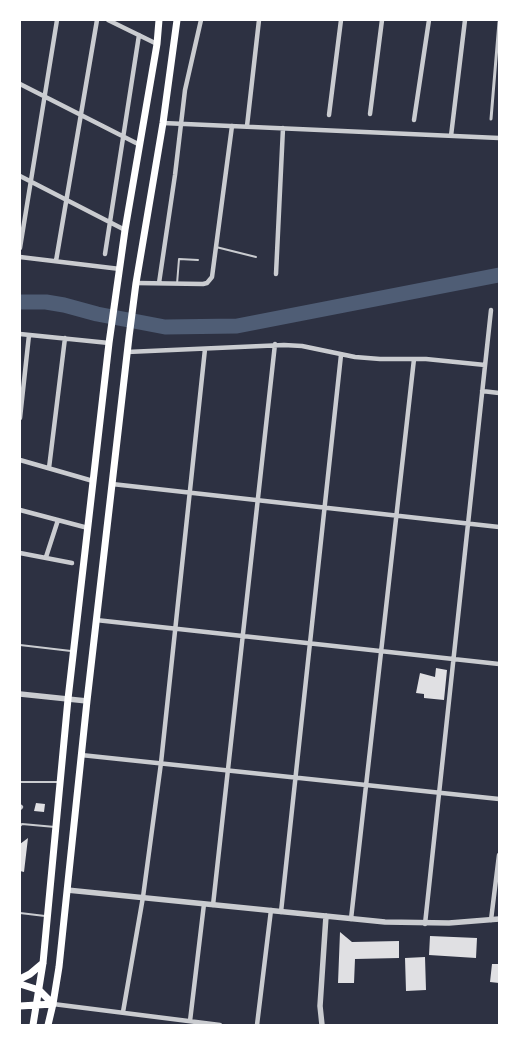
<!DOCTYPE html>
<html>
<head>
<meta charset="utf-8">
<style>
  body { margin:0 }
  #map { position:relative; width:519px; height:1045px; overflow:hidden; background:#2d3142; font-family:Commissioner,sans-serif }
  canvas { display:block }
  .frame { position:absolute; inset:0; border:21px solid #fff; pointer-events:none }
</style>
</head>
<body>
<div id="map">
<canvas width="519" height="1045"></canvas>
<div class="frame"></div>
</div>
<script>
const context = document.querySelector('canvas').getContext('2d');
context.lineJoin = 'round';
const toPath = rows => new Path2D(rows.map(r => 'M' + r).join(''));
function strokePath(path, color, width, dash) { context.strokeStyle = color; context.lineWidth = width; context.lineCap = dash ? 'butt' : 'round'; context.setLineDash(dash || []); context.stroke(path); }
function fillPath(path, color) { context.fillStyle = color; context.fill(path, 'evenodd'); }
strokePath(toPath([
  [20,302,46,302,64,305,97,314,165,327,237,326,499,275]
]), '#4f5d75', 15);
fillPath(toPath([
  [436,668,447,670,444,700,424,698,424,694,416,693,420,673,435,677],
  [36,803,45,804,44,812,34,811],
  [28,838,24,872,20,871,20,844],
  [340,932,352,942,399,941,399,958,355,959,354,983,338,983],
  [430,936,477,938,476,958,429,955],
  [425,957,426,990,406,991,405,958],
  [492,964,499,964,499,983,490,982]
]), '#e0e0e3');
strokePath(toPath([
  [216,247,256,257],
  [177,284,179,259,198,260],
  [20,645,71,651],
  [20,782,58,782],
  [20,826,22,824,55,827],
  [20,913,45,916]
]), '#caccd0', 2);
strokePath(toPath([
  [491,119,499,22]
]), '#caccd0', 3);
strokePath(toPath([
  [108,20,157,44],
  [20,84,140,145],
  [370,114,382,20],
  [329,115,341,20],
  [414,120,429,20],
  [163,123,499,138],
  [247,126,259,20],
  [451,136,465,20],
  [20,176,125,230],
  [20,248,57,20],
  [105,254,139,35],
  [20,257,120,269],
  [56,261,97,20],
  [276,274,283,128],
  [136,283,203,284,207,283,212,277,232,126],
  [159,283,175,175,185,90,201,20],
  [20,334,109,343],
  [127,352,284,345,302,346,355,357,380,359,426,359,485,365],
  [482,391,499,393],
  [20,418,29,335],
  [20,460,93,481],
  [49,468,65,338],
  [112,484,499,527],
  [20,510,88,528],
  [20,553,72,563],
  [46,557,58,520],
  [96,620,499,664],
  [81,755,499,799],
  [20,808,21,807],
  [213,905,275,344],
  [281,912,341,355],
  [351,919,414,359],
  [491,920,499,855],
  [425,924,491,310],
  [53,1004,220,1025],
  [123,1012,143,897,161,763,205,349],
  [190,1021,204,904],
  [257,1025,271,910]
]), '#caccd0', 4.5);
strokePath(toPath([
  [20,694,87,701],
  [67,890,385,922,449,923,499,919],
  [322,1025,320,1006,326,916]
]), '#caccd0', 5.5);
strokePath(toPath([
  [20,979,30,974,43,963],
  [20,984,39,990,53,1004],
  [20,1006,53,1004],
  [33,1025,43,963,68,699,109,343,125,230,157,44,159,20],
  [48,1025,53,1004,59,967,87,701,129,337,136,283,163,123,177,20]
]), '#fff', 7);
</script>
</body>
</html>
